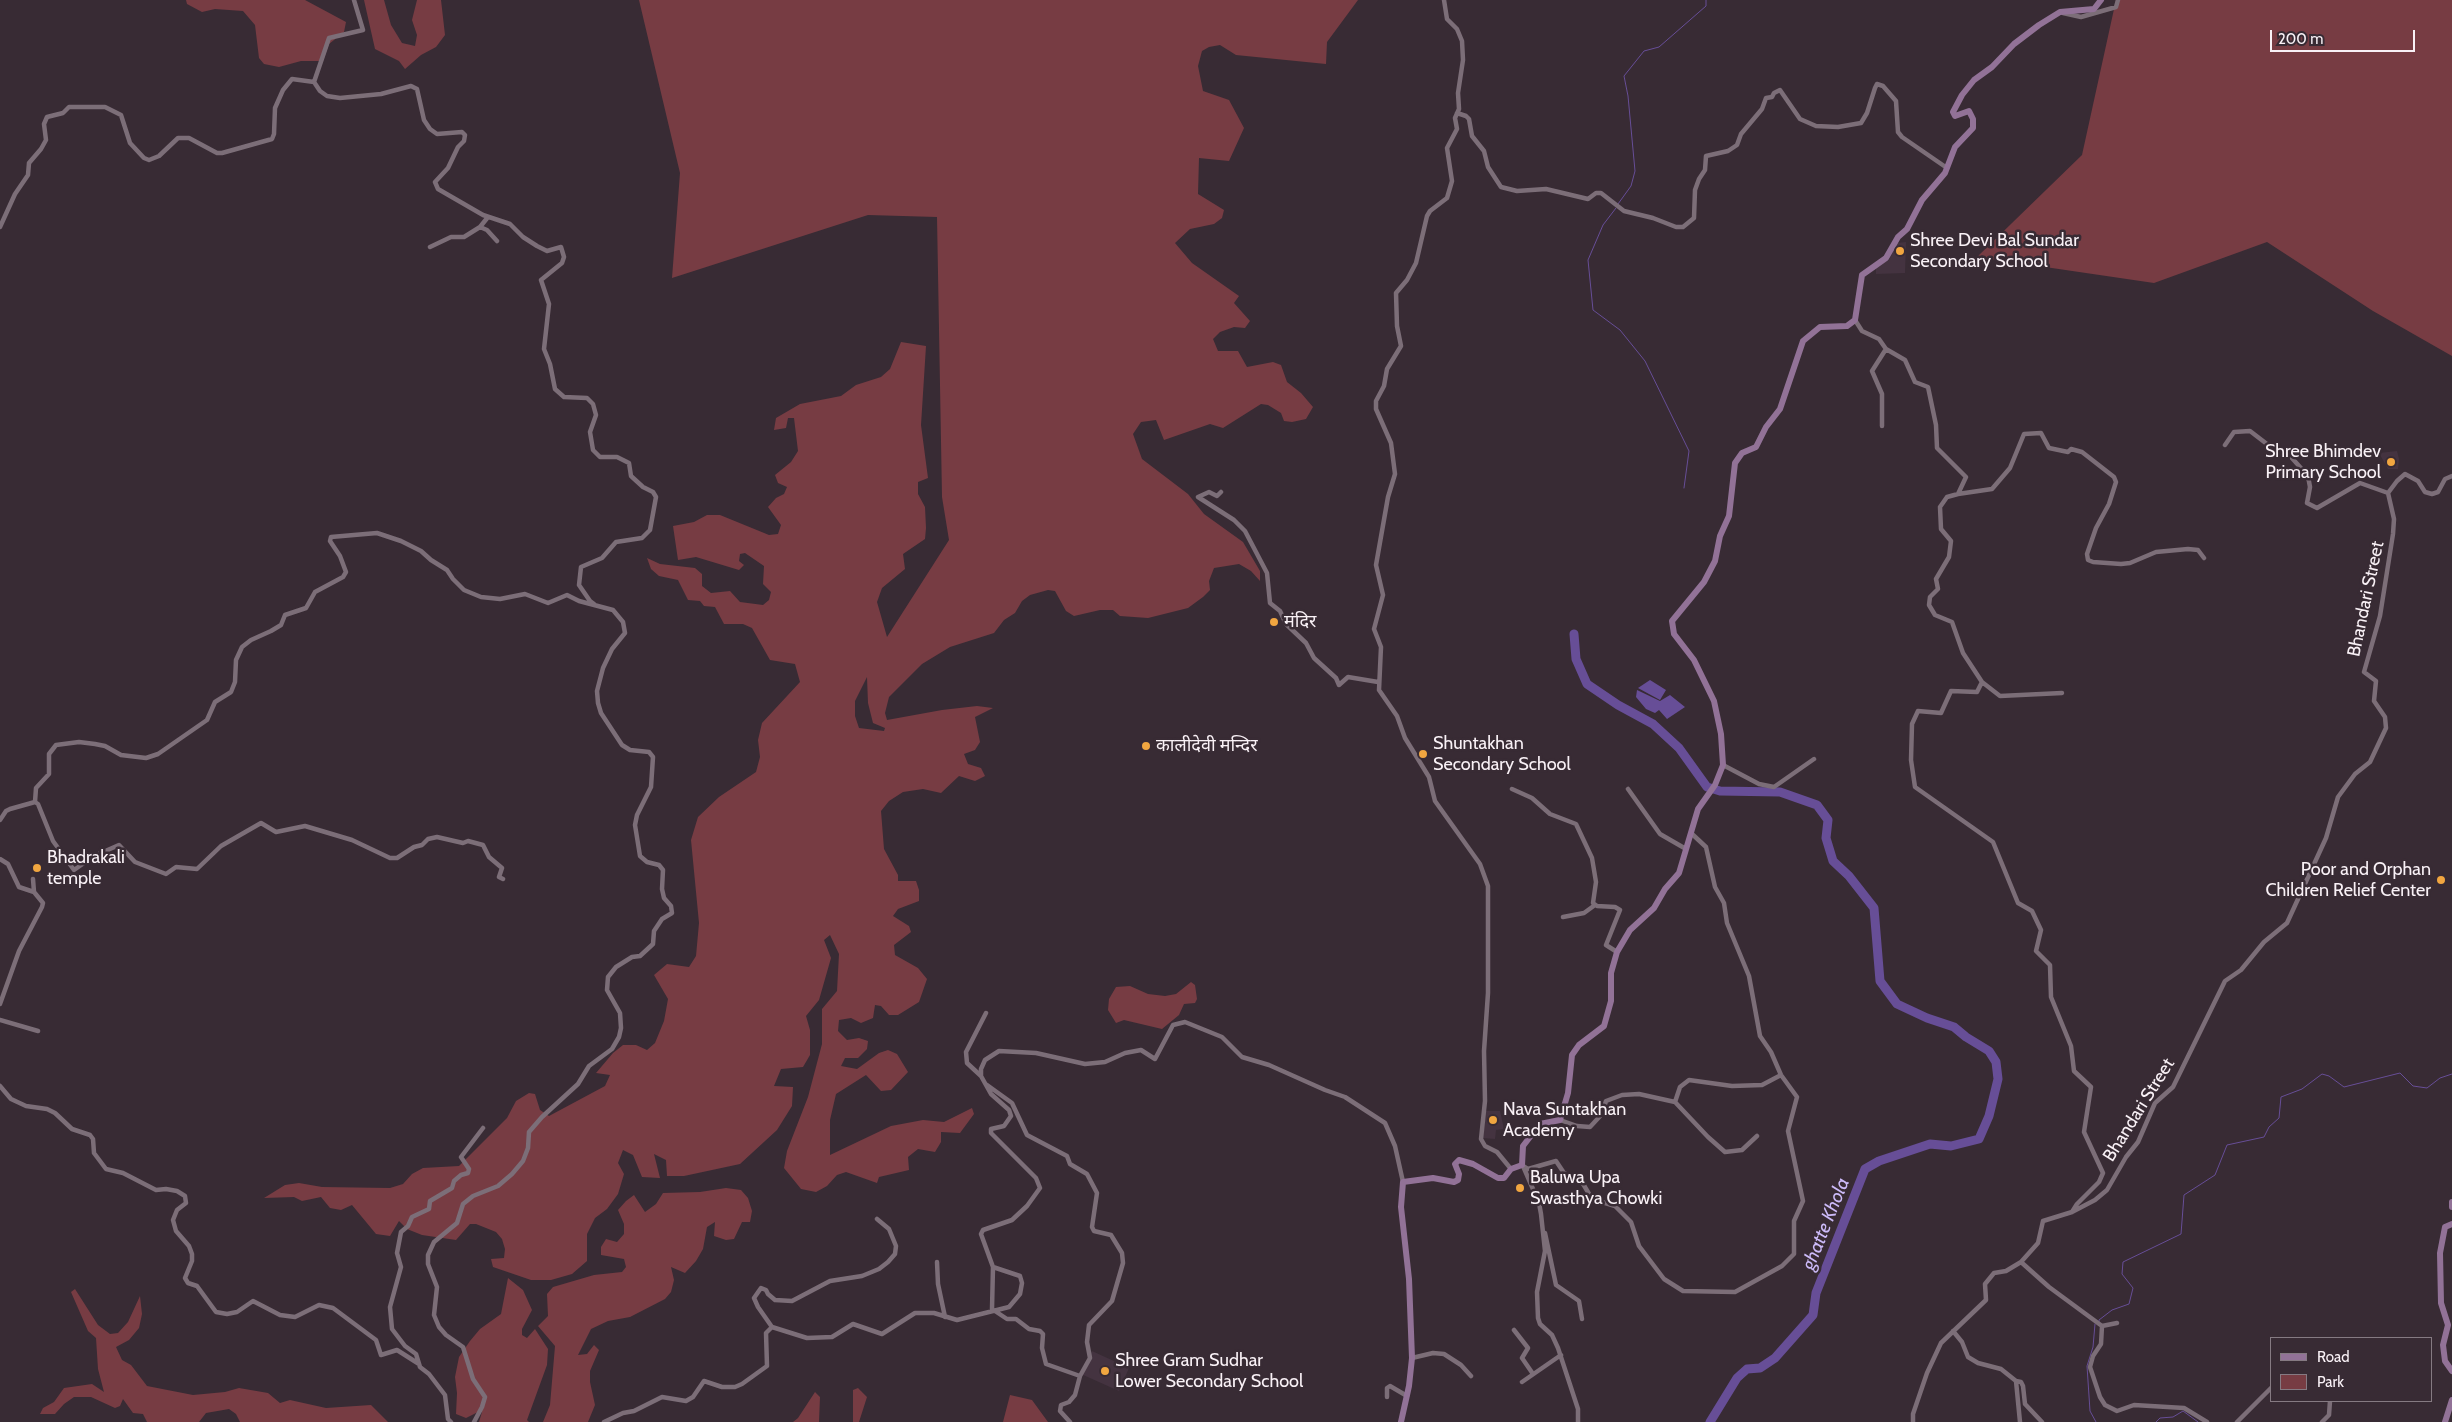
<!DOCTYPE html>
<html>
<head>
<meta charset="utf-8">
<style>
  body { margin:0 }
  #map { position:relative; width:2452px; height:1422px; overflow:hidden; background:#382b34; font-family:Cabin,sans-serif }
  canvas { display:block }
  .legend { position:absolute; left:2270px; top:1337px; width:162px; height:65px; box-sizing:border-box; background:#382b34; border:1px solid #857a82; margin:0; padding:6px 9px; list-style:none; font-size:15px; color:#f9f1f6 }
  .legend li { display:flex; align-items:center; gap:10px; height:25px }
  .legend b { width:25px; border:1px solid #857a82 }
  .scale { position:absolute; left:2270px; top:30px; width:145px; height:22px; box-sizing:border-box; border:2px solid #f9f1f6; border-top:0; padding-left:6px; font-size:15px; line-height:18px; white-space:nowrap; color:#f9f1f6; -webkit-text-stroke:4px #382b34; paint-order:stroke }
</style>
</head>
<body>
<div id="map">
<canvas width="2452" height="1422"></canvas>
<ul class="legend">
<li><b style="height:6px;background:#927297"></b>Road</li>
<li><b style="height:14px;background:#773c43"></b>Park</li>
</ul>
<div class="scale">200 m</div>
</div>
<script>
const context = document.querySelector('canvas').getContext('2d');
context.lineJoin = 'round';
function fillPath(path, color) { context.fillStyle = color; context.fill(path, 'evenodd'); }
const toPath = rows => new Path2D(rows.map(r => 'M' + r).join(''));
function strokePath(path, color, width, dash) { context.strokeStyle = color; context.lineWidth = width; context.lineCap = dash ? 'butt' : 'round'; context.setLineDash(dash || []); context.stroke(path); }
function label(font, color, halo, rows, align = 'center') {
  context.font = font + ' Cabin,"Noto Sans Devanagari",sans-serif'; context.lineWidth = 5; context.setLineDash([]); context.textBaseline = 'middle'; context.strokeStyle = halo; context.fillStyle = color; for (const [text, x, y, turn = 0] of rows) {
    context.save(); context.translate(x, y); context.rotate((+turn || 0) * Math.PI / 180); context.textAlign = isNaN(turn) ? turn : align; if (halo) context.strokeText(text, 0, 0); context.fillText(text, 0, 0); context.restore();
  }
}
fillPath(toPath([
  [1906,242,1905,273,1876,274,1876,267,1889,260,1897,243],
  [2397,451,2399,459,2398,469,2388,469,2379,453],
  [1486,1111,1500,1111,1504,1129,1496,1130,1495,1139,1483,1138],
  [1092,1351,1129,1368,1119,1391,1081,1374]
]), '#443340');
fillPath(toPath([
  [186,0,305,0,346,22,344,32,329,44,323,61,301,61,279,67,264,64,259,58,255,25,243,11,215,9,202,12,187,4],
  [364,0,384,0,391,25,402,43,415,46,417,35,412,20,417,0,441,0,445,35,436,47,421,55,405,69,399,61,375,49],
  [639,0,1358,0,1327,42,1326,64,1236,55,1220,45,1209,47,1202,51,1198,66,1203,91,1229,100,1244,128,1229,161,1199,158,1198,194,1224,210,1222,218,1214,224,1190,229,1175,243,1192,263,1239,296,1234,303,1250,321,1245,328,1234,327,1220,332,1213,339,1218,351,1238,351,1247,367,1273,362,1281,365,1287,382,1301,393,1313,407,1306,419,1292,422,1284,421,1281,413,1268,405,1261,404,1223,428,1210,424,1164,440,1156,420,1141,422,1133,434,1142,459,1188,494,1204,514,1243,542,1260,571,1260,581,1251,571,1239,564,1214,568,1209,581,1210,590,1203,597,1188,608,1148,618,1120,616,1113,610,1100,610,1074,616,1066,611,1055,591,1048,590,1030,595,1022,601,1015,613,1004,620,994,633,950,647,922,664,889,697,885,713,887,720,942,710,977,706,993,708,975,717,980,742,975,750,964,754,968,764,981,768,985,776,975,781,959,776,941,793,923,789,903,792,889,801,881,811,884,849,898,875,898,881,916,881,919,890,919,901,898,909,893,916,909,926,911,932,894,945,895,955,918,968,927,979,919,1002,898,1015,889,1015,881,1006,875,1005,873,1018,861,1023,851,1018,839,1020,838,1031,847,1040,859,1038,868,1041,867,1049,858,1058,845,1058,841,1066,857,1069,879,1053,888,1050,897,1054,908,1072,891,1090,881,1091,866,1075,836,1094,830,1120,830,1155,891,1126,923,1120,944,1122,972,1108,974,1114,960,1133,941,1132,941,1142,935,1152,918,1149,908,1157,909,1170,879,1177,877,1183,846,1172,837,1175,827,1186,816,1192,801,1189,784,1168,787,1151,808,1097,822,1044,822,1009,837,991,839,954,830,935,824,940,831,958,819,1000,806,1016,810,1030,810,1055,803,1067,781,1069,774,1086,793,1087,792,1106,777,1130,740,1164,684,1176,667,1176,666,1160,654,1154,660,1178,642,1177,633,1155,623,1150,618,1163,624,1174,618,1194,607,1209,595,1218,587,1234,587,1261,572,1274,551,1280,531,1280,493,1267,491,1259,504,1258,505,1249,502,1239,496,1232,476,1224,470,1224,456,1240,422,1235,407,1229,399,1221,390,1236,376,1234,352,1205,341,1210,330,1208,321,1197,302,1201,294,1197,264,1198,285,1185,299,1183,322,1187,390,1188,403,1184,412,1174,423,1168,459,1166,507,1118,516,1101,529,1093,535,1094,540,1110,549,1116,605,1086,610,1075,596,1073,613,1053,623,1045,636,1045,647,1050,655,1043,664,1021,668,999,654,975,667,964,689,967,696,956,699,923,691,840,698,817,719,797,756,772,760,757,758,740,762,723,800,682,795,664,770,660,752,628,743,624,724,624,715,607,704,606,700,601,688,600,678,580,659,576,651,569,647,558,660,564,695,568,702,574,702,586,711,593,730,591,740,602,763,605,769,600,771,592,763,584,764,566,745,553,740,554,739,561,744,565,739,570,696,557,678,560,673,526,694,522,707,515,720,515,769,535,778,534,781,525,768,507,776,498,784,494,787,487,778,483,775,475,791,462,798,451,794,418,788,418,786,428,774,430,776,418,800,404,841,396,856,385,881,377,890,369,901,342,926,346,921,425,928,478,918,482,918,494,925,507,926,528,925,539,903,554,905,569,882,588,877,602,887,637,949,540,942,497,937,217,868,215,672,278,680,173],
  [867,677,868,703,873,723,885,728,884,731,859,728,855,716,855,701],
  [2116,0,2452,0,2452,356,2373,311,2267,242,2154,283,1977,257,2082,155],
  [1191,982,1195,985,1197,999,1195,1003,1184,1004,1179,1015,1162,1029,1124,1020,1116,1023,1108,1010,1109,999,1116,987,1130,986,1148,994,1165,996,1176,994],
  [726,1188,741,1190,748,1198,752,1211,750,1222,742,1222,734,1239,726,1240,714,1236,715,1222,707,1227,703,1249,696,1261,685,1273,671,1267,674,1280,671,1292,665,1299,630,1317,608,1321,591,1329,578,1355,587,1354,594,1345,599,1350,590,1371,590,1382,595,1405,588,1422,543,1422,550,1405,555,1346,538,1326,548,1316,547,1294,553,1287,594,1275,622,1272,626,1267,624,1259,601,1255,601,1247,606,1239,617,1242,624,1234,624,1224,618,1210,626,1201,634,1195,645,1212,656,1204,663,1193,700,1192],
  [508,1278,523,1290,532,1310,522,1329,522,1335,527,1338,535,1329,548,1349,547,1365,527,1420,529,1422,479,1422,482,1412,480,1411,466,1418,456,1414,457,1393,455,1377,459,1357,470,1341,480,1329,501,1314],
  [75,1289,98,1325,110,1334,118,1333,128,1322,140,1296,142,1314,139,1328,129,1340,116,1347,122,1360,131,1365,147,1386,193,1395,225,1392,239,1388,268,1393,280,1403,290,1400,326,1408,371,1405,388,1422,240,1422,236,1414,229,1409,206,1413,199,1422,147,1422,143,1414,133,1413,123,1399,120,1406,115,1408,91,1397,74,1397,64,1404,55,1414,40,1414,43,1408,54,1402,64,1388,92,1384,104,1392,98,1369,96,1338,88,1331,71,1292],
  [858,1388,867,1397,859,1422,853,1422,853,1390],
  [815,1392,820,1397,819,1422,793,1422,798,1418],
  [1010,1395,1032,1400,1048,1422,1003,1422]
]), '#773c43');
fillPath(toPath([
  [1650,680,1666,690,1660,700,1638,688],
  [1637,690,1660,701,1670,695,1685,707,1667,719,1659,710,1655,713,1646,709,1636,697]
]), '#674e97');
strokePath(toPath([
  [1618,204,1631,186,1635,171,1628,96,1624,76,1644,51,1659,47,1706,6,1706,0],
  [1616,208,1603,225,1588,260,1593,310,1620,330,1645,361,1689,451,1684,488],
  [2099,1322,2099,1320,2112,1310,2129,1304,2133,1288,2122,1274,2123,1262,2181,1234,2184,1195,2215,1175,2227,1145,2264,1137,2269,1127,2279,1118,2281,1097,2302,1089,2322,1074,2329,1076,2344,1087,2400,1073,2413,1086,2427,1088,2440,1078,2452,1074],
  [2095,1324,2093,1347,2087,1366,2090,1411,2096,1422],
  [2156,1422,2160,1418,2173,1417,2183,1411,2198,1422]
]), '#674e97', 1);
strokePath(toPath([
  [1574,634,1576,659,1587,684,1618,705,1653,724,1679,748,1707,787,1720,791,1780,792,1817,805,1828,820,1826,838,1833,861,1849,876,1874,908,1880,981,1897,1004,1927,1018,1954,1027,1966,1037,1989,1051,1996,1062,1998,1079,1989,1116,1979,1139,1951,1146,1930,1144,1879,1161,1865,1169,1816,1293,1813,1315,1775,1358,1760,1368,1747,1369,1737,1378,1710,1422]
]), '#674e97', 9);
strokePath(toPath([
  [1444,0,1447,19,1457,29,1462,41,1463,60,1458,93,1459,109,1455,118,1457,129,1447,148,1452,181,1447,198,1430,211,1427,216,1416,263,1407,280,1396,293,1397,326,1401,346,1387,369,1384,386,1376,401,1376,409,1391,443,1395,474,1388,497,1376,565,1383,595,1374,629,1381,647,1379,690,1397,716,1405,738,1429,777,1435,801,1480,864,1488,886,1488,993,1484,1051,1485,1101,1481,1139,1485,1146,1497,1152,1511,1169],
  [2063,13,2081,17,2116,7,2118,0],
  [314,82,329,38,363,30,354,0],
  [1457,113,1466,116,1469,119,1472,136,1484,151,1488,167,1501,187,1517,191,1546,189,1588,199,1596,193,1601,193,1624,211,1653,218,1676,227,1683,227,1694,218,1695,190,1699,179,1705,170,1706,156,1728,151,1737,145,1741,134,1762,109,1766,98,1772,97,1774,93,1780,90,1800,119,1816,126,1838,127,1861,123,1867,113,1875,88,1877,84,1883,86,1896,101,1898,132,1902,137,1947,168],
  [488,217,480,227,487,230,497,241],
  [0,227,15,194,28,175,29,163,41,149,46,140,44,124,47,117,63,113,69,107,105,107,121,115,130,143,144,158,149,160,159,156,178,138,189,138,217,153,222,153,272,139,274,134,275,108,283,90,292,79,314,82,320,91,327,96,340,98,381,94,411,86,417,89,424,120,430,129,437,134,462,132,465,135,464,141,458,147,448,168,435,182,438,189,483,215,510,224,523,237,537,246,547,251,561,247,564,257,562,263,541,280,549,304,544,349,550,364,555,389,564,397,587,398,593,404,596,415,590,432,593,450,600,457,617,457,629,463,631,476,643,487,653,492,656,497,650,530,642,538,616,542,602,558,581,567,579,585,590,601,594,604],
  [430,247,451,237,464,237,480,227],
  [1855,320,1862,331,1879,339,1886,349,1905,360,1915,382,1928,387,1936,425,1937,448,1966,477,1958,494,1947,497,1940,507,1941,529,1951,541,1949,557,1936,579,1938,589,1930,597,1929,605,1935,615,1952,622,1963,653,1982,682,2000,696,2062,693],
  [1882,426,1882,394,1872,371,1886,349],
  [2225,445,2234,432,2250,431,2276,451,2291,457,2308,476,2310,487,2307,503,2317,508,2360,483,2388,493,2397,481,2405,474,2418,481,2425,492,2432,494,2438,492,2445,479,2452,476],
  [1221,492,1217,496,1209,492,1198,497,1234,520,1245,531,1267,573,1270,603,1280,611,1286,624,1306,643,1314,658,1336,678,1339,685,1348,677,1378,682],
  [1958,494,1992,489,2010,468,2024,434,2041,433,2049,448,2068,452,2071,449,2082,452,2114,477,2116,482,2109,504,2096,528,2087,554,2088,560,2093,562,2121,564,2130,563,2156,552,2188,549,2198,550,2204,558],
  [1982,682,1977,692,1951,691,1941,713,1918,711,1912,724,1911,760,1915,787,1993,842,2018,903,2032,911,2041,930,2036,951,2050,965,2051,997,2071,1046,2074,1071,2091,1087,2084,1132,2103,1173,2099,1182,2077,1204,2072,1212],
  [1723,765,1759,784,1774,787,1814,759],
  [1512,789,1532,798,1550,814,1576,824,1592,858,1596,882,1593,903,1597,906,1615,907,1620,910,1606,945,1617,952],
  [1628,789,1660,834,1686,849],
  [35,802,36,788,49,774,49,754,56,745,79,742,95,744,105,746,121,755,146,758,158,754,207,720,215,702,231,692,235,682,236,660,242,647,251,640,271,631,281,625,285,615,306,608,315,592,343,577,346,572,340,556,330,541,331,537,377,533,401,541,421,551,431,560,447,570,453,579,464,590,481,597,500,599,525,594,548,603,567,595,579,601,613,610,623,622,625,633,612,649,603,668,597,691,598,703,601,713,622,745,630,750,649,752,653,757,651,787,637,815,635,825,640,856,647,862,659,865,663,870,662,889,664,898,671,906,672,913,662,919,654,931,653,944,640,956,632,957,616,967,608,977,607,990,620,1013,621,1028,619,1037,612,1049,589,1066,578,1084,542,1117,529,1132,528,1148,523,1161,512,1174,498,1186,473,1196,463,1204,457,1223,434,1242,428,1255,428,1264,437,1287,434,1315,439,1327,446,1335,463,1347,473,1379,485,1397,482,1407,474,1422],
  [0,820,6,811,10,809,35,802,38,804,53,841,74,870,94,856,119,845,135,862,166,874,176,867,197,869,221,846,261,823,276,832,305,826,352,840,390,858,397,858,414,847,422,845,428,839,437,837,463,843,468,841,483,845,489,857,502,868,499,877,503,879],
  [0,859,8,864,19,887,34,892],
  [1563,917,1584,913,1595,905],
  [0,1004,19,951,42,907,43,903,34,892,33,879],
  [0,1020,38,1031],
  [981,1076,967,1063,966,1052,986,1013],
  [987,1085,1012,1103,1027,1135,1067,1156,1070,1164,1087,1174,1097,1193,1092,1227,1094,1231,1111,1235,1122,1253,1123,1263,1112,1301,1089,1325,1087,1342,1090,1358,1080,1376,1075,1395,1069,1402,1061,1405,1060,1411,1070,1422],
  [0,1086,11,1099,26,1106,47,1109,55,1113,72,1129,90,1135,93,1139,94,1153,106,1169,123,1173,156,1190,166,1189,177,1191,185,1196,186,1203,177,1210,173,1220,176,1231,189,1246,192,1254,192,1261,185,1278,188,1283,197,1286,216,1312,227,1314,237,1312,253,1301,280,1315,295,1317,319,1305,333,1308,376,1340,381,1355,397,1350,419,1364],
  [1675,1102,1680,1087,1689,1080,1732,1086,1762,1085,1781,1075],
  [1560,1120,1577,1126,1590,1127,1602,1114,1606,1101,1622,1095,1639,1094,1675,1102,1708,1137,1725,1152,1742,1150,1757,1136],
  [1522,1165,1528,1169,1556,1161,1564,1173,1582,1182,1592,1199,1615,1206,1631,1222,1639,1246,1664,1279,1683,1291,1735,1292,1782,1266,1794,1254,1794,1221,1803,1201,1788,1131,1797,1097,1781,1075,1771,1052,1760,1036,1749,976,1727,923,1724,903,1715,887,1706,847,1691,833],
  [1523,1166,1539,1203,1541,1214,1545,1251,1537,1292,1538,1318,1540,1324,1552,1335,1558,1348,1578,1409,1578,1422],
  [1545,1233,1556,1285,1579,1301,1582,1319],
  [937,1262,938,1284,945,1317],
  [2021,1262,2049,1287,2102,1326,2117,1323],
  [993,1267,992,1309,1007,1319,1016,1319,1029,1329,1040,1331,1043,1334,1042,1348,1046,1364,1080,1376],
  [2102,1326,2101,1344,2093,1356,2090,1367,2100,1397,2105,1405,2117,1411,2134,1405,2184,1408,2207,1422],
  [772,1327,758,1307,754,1298,761,1288,766,1290,768,1294,775,1300,792,1301,830,1281,862,1276,879,1269,888,1262,895,1254,896,1246,889,1229,877,1219],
  [1514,1330,1528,1348,1522,1358,1533,1374],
  [1953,1331,1962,1342,1968,1357,1978,1363,2001,1369,2016,1381,2021,1382,2023,1386,2025,1404,2042,1422],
  [1412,1358,1433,1353,1444,1354,1461,1365,1471,1376],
  [2016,1381,2020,1422],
  [1522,1382,1561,1355],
  [1387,1397,1387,1388,1390,1386,1407,1396],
  [451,1422,448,1419,445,1395,429,1374,420,1367,416,1354,405,1346,392,1329,390,1307,401,1267,397,1253,401,1232,408,1226,412,1217,429,1209,430,1201,452,1188,454,1181,461,1175,468,1173,469,1169,461,1157,483,1128],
  [604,1422,623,1413,634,1411,662,1397,686,1401,693,1397,704,1381,722,1387,735,1387,742,1384,767,1366,766,1333,772,1327,807,1338,832,1337,853,1324,882,1334,915,1313,934,1313,957,1320,1009,1307,1020,1294,1022,1283,1020,1276,993,1267,981,1234,983,1230,1012,1220,1027,1206,1040,1188,1036,1178,991,1133,991,1129,1004,1126,1011,1116,1009,1110,991,1094,981,1076,981,1069,985,1060,999,1051,1036,1053,1085,1064,1105,1062,1125,1053,1141,1050,1155,1059,1173,1025,1185,1022,1222,1037,1242,1057,1269,1065,1325,1090,1345,1097,1385,1123,1395,1146,1403,1182],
  [1913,1422,1913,1414,1927,1373,1941,1343,1986,1300,1985,1284,1994,1273,2006,1271,2021,1262,2038,1243,2043,1221,2072,1212,2095,1200,2107,1190,2126,1157,2138,1142,2155,1103,2173,1087,2225,981,2241,970,2264,942,2287,923,2326,838,2338,797,2355,774,2370,762,2386,728,2385,717,2374,701,2376,681,2364,672,2380,616,2393,534,2394,519,2388,493],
  [2237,1422,2271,1388],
  [2322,1422,2329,1415,2330,1401]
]), '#7c6e78', 4.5);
strokePath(toPath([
  [2452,1202,2452,1207],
  [2452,1224,2445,1227,2440,1253,2441,1303,2448,1325,2443,1345,2445,1361,2452,1371],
  [1401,1422,1409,1386,1412,1358,1409,1279,1401,1207,1403,1182,1433,1178,1454,1182,1458,1180,1459,1174,1455,1164,1459,1160,1473,1164,1498,1178,1504,1178,1511,1169,1522,1165,1523,1146,1540,1124,1560,1120,1568,1093,1572,1055,1579,1045,1604,1026,1611,1001,1611,973,1617,952,1630,930,1654,908,1665,889,1679,873,1698,809,1715,785,1723,765,1721,734,1714,701,1694,660,1674,634,1672,621,1704,582,1715,561,1720,536,1729,516,1735,463,1742,453,1756,447,1766,427,1780,409,1803,341,1820,327,1847,326,1855,320,1862,275,1886,258,1898,237,1907,229,1922,200,1945,173,1955,147,1973,128,1973,119,1969,111,1955,116,1953,112,1962,95,1974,80,1992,67,2014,44,2039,25,2060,12,2094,9,2101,0],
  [2445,1422,2452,1400]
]), '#927297', 6);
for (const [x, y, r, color] of [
  [1900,251,5,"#f1a640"],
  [2391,462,5,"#f1a640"],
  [1274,622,5,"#f1a640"],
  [1146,746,5,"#f1a640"],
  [1423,754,5,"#f1a640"],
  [37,868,5,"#f1a640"],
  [2441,880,5,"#f1a640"],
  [1493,1120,5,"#f1a640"],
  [1520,1188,5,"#f1a640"],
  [1105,1371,5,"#f1a640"]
]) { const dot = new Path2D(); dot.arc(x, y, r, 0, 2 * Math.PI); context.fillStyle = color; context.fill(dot); strokePath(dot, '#382b34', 2); }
label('18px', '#f9f1f6', '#382b34', [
  ["Shree Devi Bal Sundar",1910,241],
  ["Secondary School",1910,262],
  ["Shree Bhimdev",2381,452,"right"],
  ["Primary School",2381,473,"right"],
  ["मंदिर",1284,622],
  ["Shuntakhan",1433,744],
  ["Secondary School",1433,765],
  ["कालीदेवी मन्दिर",1156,746],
  ["Bhadrakali",47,858],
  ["temple",47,879],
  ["Poor and Orphan",2431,870,"right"],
  ["Children Relief Center",2431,891,"right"],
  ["Nava Suntakhan",1503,1110],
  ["Academy",1503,1131],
  ["Baluwa Upa",1530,1178],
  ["Swasthya Chowki",1530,1199],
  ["Shree Gram Sudhar",1115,1361],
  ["Lower Secondary School",1115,1382]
], 'left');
label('18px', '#f9f1f6', '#382b34', [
  ["Bhandari Street",2366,599,-78],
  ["Bhandari Street",2139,1110,-58]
]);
label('italic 19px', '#ccbaf8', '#382b34', [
  ["ghatte Khola",1826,1224,-68]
]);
</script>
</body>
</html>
